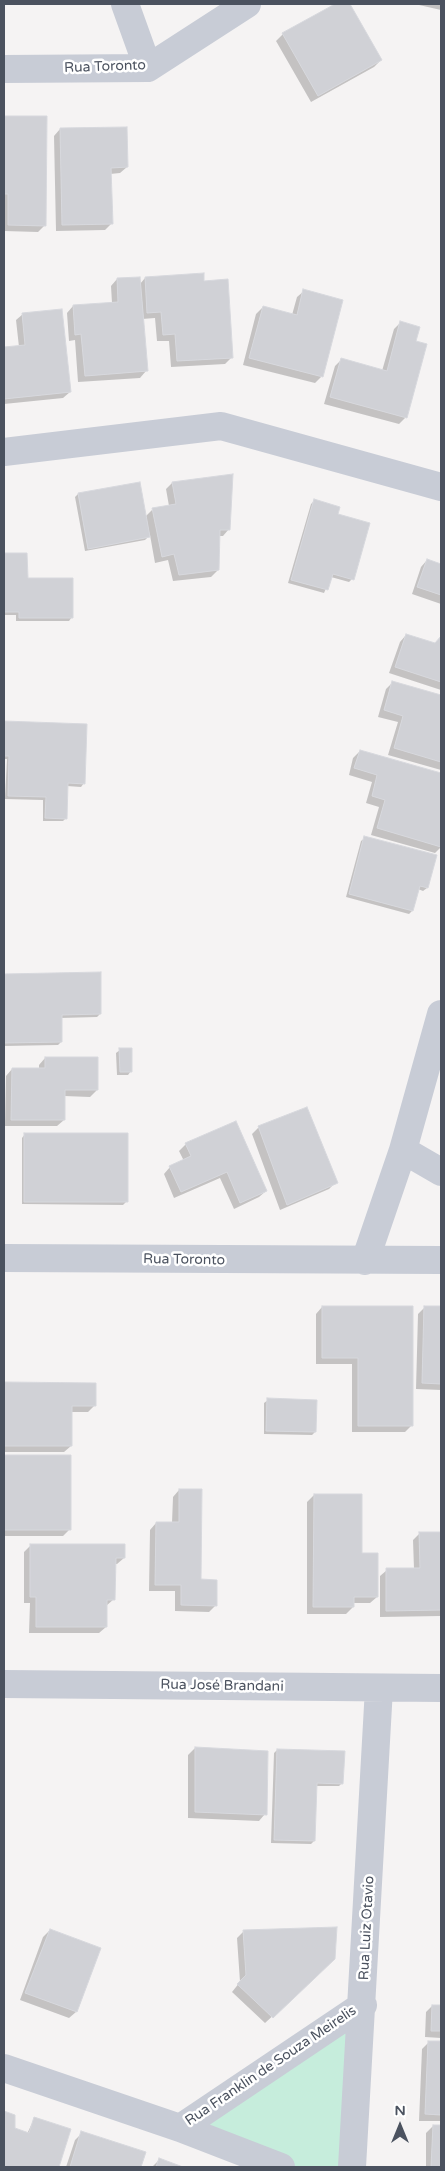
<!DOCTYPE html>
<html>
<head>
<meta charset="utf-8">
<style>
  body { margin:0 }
  #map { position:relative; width:445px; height:2171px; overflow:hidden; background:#f5f3f3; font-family:"Varela Round",sans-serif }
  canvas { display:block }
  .frame { position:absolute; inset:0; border:5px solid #4b525f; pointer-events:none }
  .north { position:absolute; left:375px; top:2101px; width:50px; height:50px; -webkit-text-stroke:4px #fff; paint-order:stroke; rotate:0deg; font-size:14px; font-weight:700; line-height:20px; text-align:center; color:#4b525f }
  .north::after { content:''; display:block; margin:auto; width:18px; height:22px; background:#4b525f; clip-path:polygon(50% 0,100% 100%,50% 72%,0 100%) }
</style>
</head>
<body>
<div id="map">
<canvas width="445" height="2171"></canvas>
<div class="frame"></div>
<div class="north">N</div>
</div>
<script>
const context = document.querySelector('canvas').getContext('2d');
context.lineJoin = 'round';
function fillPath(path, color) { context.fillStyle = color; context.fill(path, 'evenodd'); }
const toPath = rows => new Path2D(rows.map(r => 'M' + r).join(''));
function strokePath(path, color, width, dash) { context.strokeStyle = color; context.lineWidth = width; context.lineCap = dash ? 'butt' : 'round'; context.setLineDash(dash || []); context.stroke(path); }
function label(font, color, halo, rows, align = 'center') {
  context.font = font + ' "Varela Round",sans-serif'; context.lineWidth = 5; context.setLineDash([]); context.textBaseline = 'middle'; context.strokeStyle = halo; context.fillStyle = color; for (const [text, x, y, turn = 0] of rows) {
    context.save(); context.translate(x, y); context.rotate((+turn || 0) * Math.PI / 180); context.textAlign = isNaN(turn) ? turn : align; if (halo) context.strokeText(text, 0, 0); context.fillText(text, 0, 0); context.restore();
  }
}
fillPath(toPath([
  [358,2012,349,2167,292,2167,188,2127]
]), '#c6eddc');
fillPath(toPath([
  [337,4,349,4,381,60,374,67,311,102,276,41,283,34],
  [419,4,441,4,441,10,419,5],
  [4,117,46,117,45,225,38,232,4,231],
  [60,129,127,167,120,173,110,174,111,224,105,230,56,231,54,136],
  [145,278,203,282,232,357,225,364,171,367,169,341,157,341,155,318,142,319,146,371,140,378,78,382,75,340,69,341,67,313,73,306,112,303,111,286,117,279,140,284],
  [304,291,322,376,315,383,243,365,256,314,263,307,292,315,297,297],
  [23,314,70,392,63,398,4,404,4,348,19,347,16,320],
  [400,323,415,342,406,417,399,424,324,404,335,366,341,360,382,371,394,329],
  [172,483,229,529,223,536,218,536,218,570,211,577,173,581,168,560,155,563,150,535,145,540,85,551,75,497,78,494,139,484,145,517,153,509,169,506,166,489],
  [314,501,336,515,352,579,349,582,331,577,324,593,288,583,311,504],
  [4,554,26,554,27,580,72,617,69,621,16,621,16,615,4,615],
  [427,560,441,565,441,604,412,594,421,567],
  [406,635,435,644,441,638,441,690,389,673,400,642],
  [393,682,441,696,441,770,388,755,398,722,378,717,386,689],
  [4,723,85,725,84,783,81,787,67,786,66,818,63,821,43,821,43,800,5,799,7,759,4,759],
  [360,751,441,774,441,847,435,853,371,835,379,807,366,803,372,782,349,775,353,758],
  [365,838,435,856,427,888,423,891,418,889,412,911,409,914,346,897,361,841],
  [99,974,100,1014,97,1017,60,1018,61,1042,58,1045,4,1046,4,975],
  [120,1050,131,1071,128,1075,117,1075,116,1053],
  [45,1058,97,1090,90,1097,64,1096,64,1120,57,1126,5,1126,6,1076,12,1069,39,1069,39,1065],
  [306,1109,336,1182,329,1189,280,1210,252,1134,258,1128],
  [25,1134,127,1201,123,1205,22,1204,22,1138],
  [186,1144,266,1191,259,1197,234,1209,220,1178,174,1198,164,1174,170,1167,184,1161,179,1151],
  [322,1307,412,1425,405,1432,352,1432,352,1364,316,1364,316,1314],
  [425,1307,441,1307,441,1390,416,1389,418,1314],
  [4,1383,95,1384,95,1405,88,1412,71,1412,71,1446,64,1452,4,1452],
  [268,1400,315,1432,312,1435,264,1434,264,1403],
  [4,1456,69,1530,63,1536,4,1536],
  [179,1490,199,1581,216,1605,209,1612,175,1611,175,1591,149,1591,150,1530,156,1523,172,1523,173,1497],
  [314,1495,361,1554,377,1597,370,1603,353,1603,353,1607,346,1614,307,1614,307,1502],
  [420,1533,441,1533,441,1616,380,1617,380,1576,387,1570,414,1569,413,1540],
  [31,1545,124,1558,117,1564,114,1564,114,1599,106,1606,106,1627,99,1633,29,1633,30,1603,24,1603,24,1552],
  [195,1748,265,1814,259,1821,188,1818,188,1755],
  [277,1750,342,1783,339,1786,316,1786,314,1841,311,1844,271,1843,274,1753],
  [50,1930,99,1949,76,2012,69,2018,20,2000,43,1937],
  [244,1931,327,1966,265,2023,232,1992,240,1982,237,1938],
  [441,1982,441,2038,425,2037,426,2012,432,2006,440,2006],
  [429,2042,441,2043,441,2121,419,2121,422,2049],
  [4,2112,14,2116,14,2129,27,2134,34,2119,69,2130,58,2167,4,2167],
  [433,2126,441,2126,441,2167,426,2167,426,2133],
  [82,2133,144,2153,139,2167,66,2167,75,2140],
  [159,2160,180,2167,152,2167]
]), '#0003');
const building = toPath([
  [335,4,350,4,382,60,318,96,282,33,335,4],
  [4,116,47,116,46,226,8,225,8,194,4,194,4,116],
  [127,127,128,167,111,168,113,224,62,225,60,128,127,127],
  [204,273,204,281,228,279,233,358,177,361,175,334,163,335,161,312,147,313,145,277,204,273],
  [140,277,148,371,85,376,81,334,75,335,73,305,118,302,117,278,140,277],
  [303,289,343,300,323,377,249,358,263,306,297,315,303,289],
  [62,309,71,392,4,399,4,347,25,345,22,313,62,309],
  [400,321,420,327,416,341,427,344,407,418,330,397,341,358,387,371,400,321],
  [233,474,230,530,220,530,219,570,179,575,174,554,162,557,152,508,176,504,172,482,233,474],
  [140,482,150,537,88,549,78,493,140,482],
  [314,499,340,507,338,514,370,523,354,580,333,574,328,590,291,580,314,499],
  [4,553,27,553,28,578,73,578,73,618,19,618,19,612,4,612,4,553],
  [427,559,441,564,441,595,417,587,427,559],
  [406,634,435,643,441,636,441,682,395,667,406,634],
  [392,681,441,695,441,762,394,748,403,716,384,710,392,681],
  [4,721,87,724,85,784,68,783,67,819,45,818,46,797,8,796,9,756,4,756,4,721],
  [360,750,441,773,441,847,377,828,385,800,372,796,377,775,354,768,360,750],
  [364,836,437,855,428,888,420,886,413,911,349,894,364,836],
  [101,972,101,1014,62,1015,62,1042,4,1043,4,974,101,972],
  [119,1048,132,1048,132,1072,120,1072,119,1048],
  [45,1057,98,1057,98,1090,65,1090,65,1120,11,1120,12,1068,45,1068,45,1057],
  [307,1107,338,1183,287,1205,258,1126,307,1107],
  [236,1121,267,1191,240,1203,227,1172,181,1192,169,1166,191,1156,185,1143,236,1121],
  [24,1133,128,1133,128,1202,24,1202,24,1133],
  [322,1306,413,1306,413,1426,358,1426,358,1358,322,1358,322,1306],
  [424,1306,441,1306,441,1384,422,1383,424,1306],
  [4,1382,96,1383,96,1406,72,1406,72,1446,4,1446,4,1382],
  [267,1398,317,1400,316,1432,266,1431,267,1398],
  [4,1455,71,1455,71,1530,4,1530,4,1455],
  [179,1489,202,1489,201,1579,217,1580,217,1606,181,1605,181,1585,155,1585,156,1522,179,1522,179,1489],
  [314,1494,362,1494,362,1553,378,1553,378,1597,354,1597,354,1607,313,1607,314,1494],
  [419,1532,441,1532,441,1610,386,1611,386,1568,420,1568,419,1532],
  [30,1544,125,1544,125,1558,116,1558,115,1600,107,1600,107,1627,36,1627,36,1597,30,1597,30,1544],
  [195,1747,268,1751,267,1815,195,1812,195,1747],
  [277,1749,345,1751,343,1784,317,1783,315,1841,274,1840,277,1749],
  [337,1927,335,1959,273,2018,237,1984,246,1975,243,1930,337,1927],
  [50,1929,101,1948,77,2012,25,1993,50,1929],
  [432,2005,441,2005,441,2031,431,2031,432,2005],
  [428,2041,441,2041,441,2115,425,2114,428,2041],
  [4,2111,15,2115,15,2128,29,2133,34,2117,71,2129,59,2167,4,2167,4,2111],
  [433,2125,441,2125,441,2167,431,2167,433,2125],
  [81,2131,146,2152,141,2167,70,2167,81,2131],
  [159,2158,183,2167,156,2167,159,2158]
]);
fillPath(building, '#d0d1d6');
strokePath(building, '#d7d8dd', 1);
strokePath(toPath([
  [125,4,148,68],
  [4,69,148,68,247,4],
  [4,452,221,426,441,487],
  [403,1150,441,1172],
  [4,1258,441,1260],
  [365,1261,403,1150,441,1014],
  [4,1684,441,1688],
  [4,2068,180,2128,281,2167],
  [180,2128,363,2005],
  [352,2167,379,1688]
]), '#c8ccd6', 28);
label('14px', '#4b525f', '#fff', [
  ["Rua Toronto",105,67,-2],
  ["Rua Toronto",184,1260,1],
  ["Rua José Brandani",222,1686,1],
  ["Rua Luiz Otavio",367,1928,-87],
  ["Rua Franklin de Souza Meirelis",271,2066,-34]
]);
</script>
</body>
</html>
